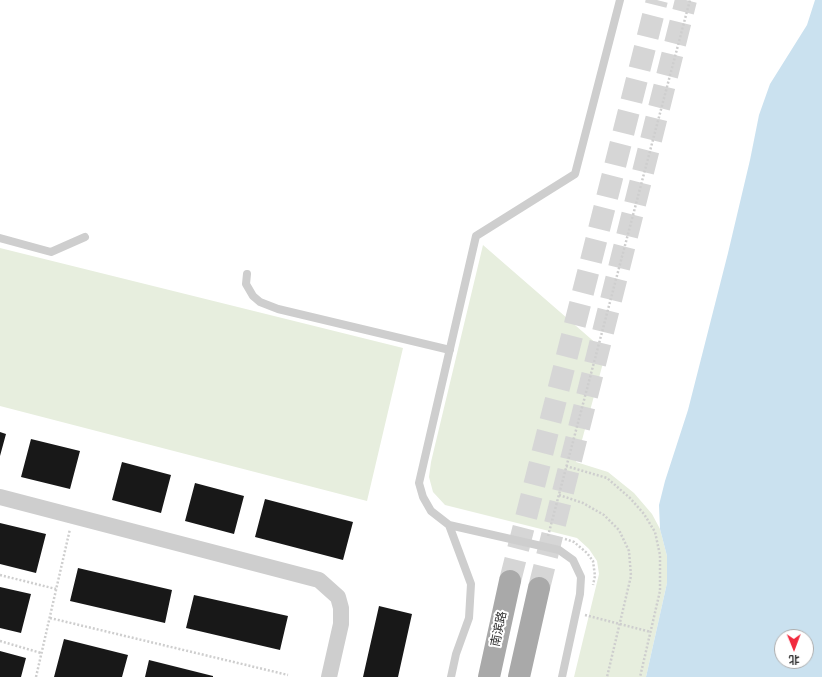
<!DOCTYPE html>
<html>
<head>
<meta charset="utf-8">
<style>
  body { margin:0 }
  #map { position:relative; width:822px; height:677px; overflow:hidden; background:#fff; font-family:Inter,"Noto Sans SC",sans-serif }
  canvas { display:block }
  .north { position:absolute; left:774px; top:629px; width:40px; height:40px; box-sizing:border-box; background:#fff; border:1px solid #adadad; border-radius:50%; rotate:179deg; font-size:11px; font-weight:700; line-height:16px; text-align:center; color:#313131 }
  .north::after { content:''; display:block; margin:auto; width:14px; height:18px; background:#f12a3e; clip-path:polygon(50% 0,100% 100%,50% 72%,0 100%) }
</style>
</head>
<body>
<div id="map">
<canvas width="822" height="677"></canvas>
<div class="north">北</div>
</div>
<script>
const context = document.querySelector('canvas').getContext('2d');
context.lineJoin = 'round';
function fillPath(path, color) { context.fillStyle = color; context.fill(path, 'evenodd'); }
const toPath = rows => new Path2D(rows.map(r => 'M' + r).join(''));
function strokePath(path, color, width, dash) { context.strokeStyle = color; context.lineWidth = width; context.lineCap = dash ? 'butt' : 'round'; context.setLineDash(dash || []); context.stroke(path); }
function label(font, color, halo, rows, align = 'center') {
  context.font = font + ' Inter,"Noto Sans SC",sans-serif'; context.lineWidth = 4; context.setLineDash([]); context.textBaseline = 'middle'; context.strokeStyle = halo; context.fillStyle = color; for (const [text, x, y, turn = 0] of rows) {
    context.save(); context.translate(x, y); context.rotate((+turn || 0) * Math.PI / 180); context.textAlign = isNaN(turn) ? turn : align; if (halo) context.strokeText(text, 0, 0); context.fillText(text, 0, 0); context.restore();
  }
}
fillPath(toPath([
  [483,245,606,352,576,462,608,472,634,493,652,514,660,529,667,556,667,583,646,677,574,677,599,574,597,561,589,549,577,538,445,505,433,492,429,477,431,462],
  [0,248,403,348,367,501,0,406]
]), '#e7eede');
fillPath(toPath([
  [815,0,822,0,822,677,646,677,667,583,667,556,660,529,659,505,665,481,688,410,728,253,750,160,759,115,770,84,807,25],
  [782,637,806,637,806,661,782,661]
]), '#cae1ef');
fillPath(toPath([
  [0,432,6,434,0,456],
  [31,439,80,451,70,489,21,477],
  [122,462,171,475,161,513,112,500],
  [195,483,244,496,234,534,185,521],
  [265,499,353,522,343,560,255,537],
  [0,523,46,534,36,573,0,564],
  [78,568,172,590,165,623,70,601],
  [0,587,31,594,21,633,0,628],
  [194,595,288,616,280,650,186,628],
  [379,606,412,614,398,677,363,677],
  [64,639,128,655,122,677,54,677],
  [0,651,26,658,21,677,0,677],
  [149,660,213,676,213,677,145,677]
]), '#181818');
strokePath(toPath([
  [510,581,657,0],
  [539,588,686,0]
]), '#d6d6d6', 22, [22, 11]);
strokePath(toPath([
  [566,466,607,478,630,498,644,514,655,532,660,555,660,591,640,677],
  [559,495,583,503,604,515,619,530,629,551,631,576,607,677],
  [548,536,690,0],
  [565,539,574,542,587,553,593,561,595,576,593,585],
  [0,575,56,589],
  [585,615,651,632],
  [50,618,288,675],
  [0,641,41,653],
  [36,677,70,529]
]), '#cecece', 2.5, [2, 2]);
strokePath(toPath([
  [0,238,51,252,85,237],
  [247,274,246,284,253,296,260,302,278,309,450,350],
  [449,525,471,584,469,618,456,654,451,677],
  [562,677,580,594,581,577,573,560,559,550,449,525,431,511,423,497,419,483,476,236,575,174,620,0]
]), '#cecece', 8);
strokePath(toPath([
  [0,497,319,580,338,597,341,608,341,624,329,677]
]), '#cecece', 16);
strokePath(toPath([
  [489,677,510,581],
  [519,677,539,588]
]), '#a9a9a9', 22);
label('12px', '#313131', '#fff', [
  ["南滨路",499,629,-78]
]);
</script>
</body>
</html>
